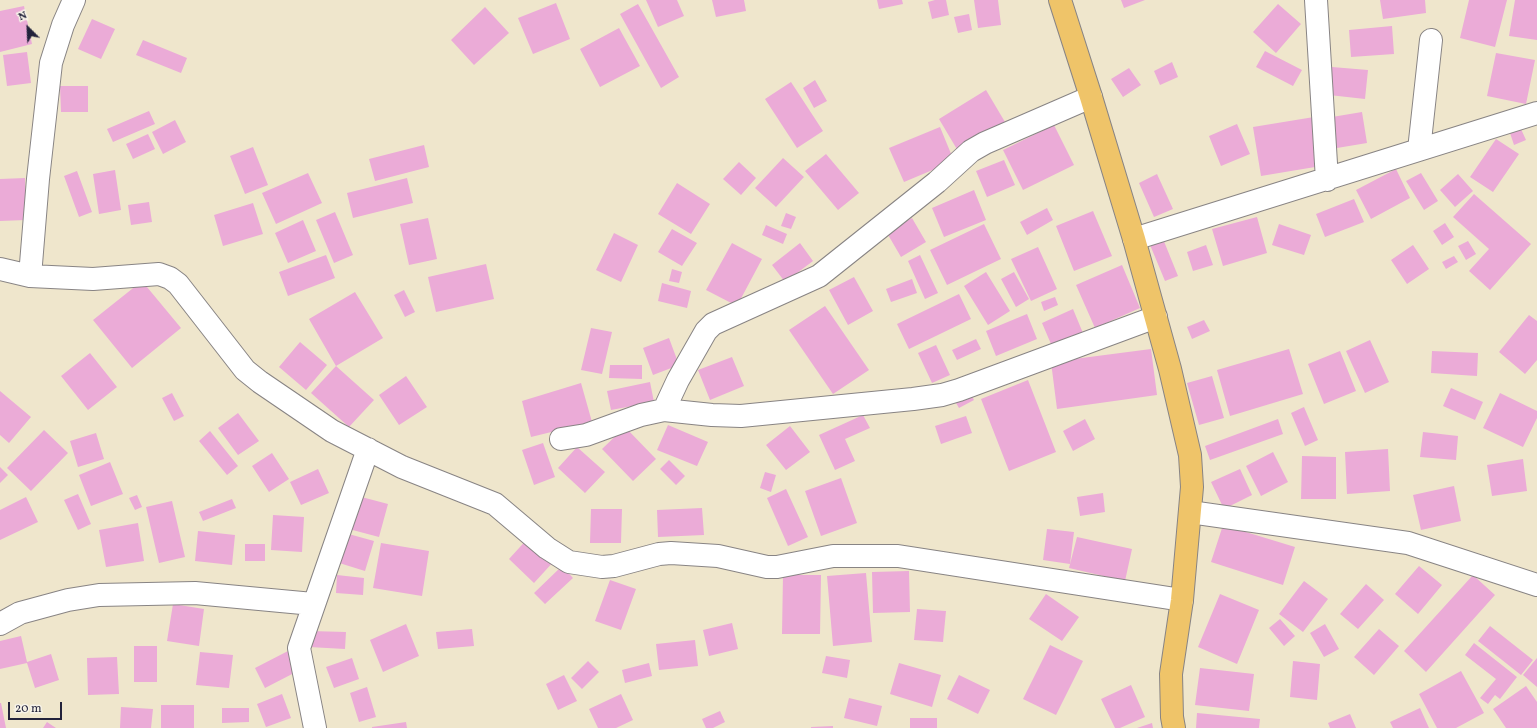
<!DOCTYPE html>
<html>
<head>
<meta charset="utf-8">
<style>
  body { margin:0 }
  #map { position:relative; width:1537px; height:728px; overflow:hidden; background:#efe6cc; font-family:Vollkorn,serif }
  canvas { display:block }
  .north { position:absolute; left:8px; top:8px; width:40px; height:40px; -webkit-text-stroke:3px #f7f3e8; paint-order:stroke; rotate:336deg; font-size:11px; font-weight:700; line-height:16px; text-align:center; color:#22223b }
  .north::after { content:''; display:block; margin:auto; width:14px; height:18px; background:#22223b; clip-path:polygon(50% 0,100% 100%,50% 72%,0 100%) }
  .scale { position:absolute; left:8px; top:702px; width:54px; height:18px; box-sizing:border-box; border:2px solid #22223b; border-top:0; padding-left:5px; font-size:12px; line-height:14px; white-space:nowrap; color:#22223b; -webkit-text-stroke:3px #f7f3e8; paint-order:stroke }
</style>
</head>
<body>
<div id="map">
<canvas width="1537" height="728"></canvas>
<div class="north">N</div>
<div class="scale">20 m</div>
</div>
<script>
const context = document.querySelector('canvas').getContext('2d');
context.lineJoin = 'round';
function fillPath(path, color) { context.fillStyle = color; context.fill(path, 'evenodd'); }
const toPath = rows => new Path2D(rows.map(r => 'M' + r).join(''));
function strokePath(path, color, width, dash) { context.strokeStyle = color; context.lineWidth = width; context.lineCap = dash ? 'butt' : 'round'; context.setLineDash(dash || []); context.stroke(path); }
fillPath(toPath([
  [646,0,677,0,684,16,658,27],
  [712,0,744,0,746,11,716,17],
  [877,0,902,0,903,4,879,9],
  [935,0,946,0,949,15,932,19,928,2],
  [974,0,998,0,1001,25,978,28],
  [1121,0,1145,0,1124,8],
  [1380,0,1425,0,1426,13,1383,19],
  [1469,0,1507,0,1495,47,1460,38],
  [1515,0,1537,0,1537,40,1509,36],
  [556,3,570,39,533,54,518,18],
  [638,4,679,77,661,88,620,14],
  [1278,4,1301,24,1276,53,1253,32],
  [24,6,32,44,0,52,0,11],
  [485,7,509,33,474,65,451,40],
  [969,14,972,30,958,33,954,17],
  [92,19,115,29,101,59,78,49],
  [1392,26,1394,54,1351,57,1349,30],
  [619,28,640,66,600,87,580,49],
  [143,40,187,58,181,73,136,55],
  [1265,51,1302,70,1293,86,1256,67],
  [27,52,31,83,7,86,3,55],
  [1496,53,1535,60,1526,104,1487,96],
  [1172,62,1178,77,1160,85,1154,71],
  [1332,67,1368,70,1365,99,1329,95],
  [1129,68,1141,85,1123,97,1111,79],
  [815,80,827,101,814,108,803,88],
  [791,82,823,131,797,148,765,99],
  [60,86,88,86,88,112,61,112],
  [986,90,1005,122,958,151,939,119],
  [149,111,155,124,113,142,107,129],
  [1362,112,1367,143,1331,149,1326,118],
  [1314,117,1321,166,1261,176,1253,127],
  [175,120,186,142,163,154,152,132],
  [1237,124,1250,154,1221,166,1209,136],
  [1054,125,1074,165,1023,190,1003,150],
  [940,127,954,161,904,182,889,148],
  [1521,129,1526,140,1514,145,1510,133],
  [148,134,155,149,133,159,126,144],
  [1496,139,1519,154,1493,192,1470,177],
  [424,145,429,167,375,181,369,159],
  [253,147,268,185,245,194,230,156],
  [826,154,859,193,838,210,805,171],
  [783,158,804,177,776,207,755,188],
  [1004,160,1015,185,987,197,976,171],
  [739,162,756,178,741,195,723,179],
  [1396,169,1410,198,1371,219,1356,190],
  [115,170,121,210,99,214,93,174],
  [77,171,92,212,79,217,64,176],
  [308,173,322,203,276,224,262,193],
  [1421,173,1438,201,1424,210,1406,181],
  [1157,174,1173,209,1154,217,1139,183],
  [1458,174,1473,191,1455,207,1440,190],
  [25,178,26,220,0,221,0,179],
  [407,178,413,203,353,218,347,193],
  [677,183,710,204,691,234,658,214],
  [974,190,986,220,944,237,932,208],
  [1474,194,1531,244,1490,290,1469,271,1489,249,1453,217],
  [1354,199,1364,222,1325,237,1316,214],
  [149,202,152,222,131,225,128,205],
  [253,203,263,234,223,246,214,215],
  [1047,208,1053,220,1027,235,1020,222],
  [1093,211,1112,256,1074,271,1056,226],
  [335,212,353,255,334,263,316,220],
  [786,213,796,217,791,229,781,226],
  [1257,217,1267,253,1223,266,1212,229],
  [428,218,437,259,409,265,400,224],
  [912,218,926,242,901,257,887,233],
  [303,220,316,251,288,263,275,233],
  [1445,223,1454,237,1442,245,1433,231],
  [984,224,1001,259,947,285,930,250],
  [1279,224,1311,235,1304,255,1272,245],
  [766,225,787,234,783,244,762,235],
  [672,229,697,243,682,266,658,252],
  [614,233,638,245,621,282,596,270],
  [1161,234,1178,276,1165,281,1148,240],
  [1468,241,1476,254,1466,260,1458,246],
  [732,243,762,259,737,306,706,290],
  [800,243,813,261,785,282,772,265],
  [1206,245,1213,265,1193,271,1187,252],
  [1413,245,1429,269,1407,284,1391,260],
  [1038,247,1057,289,1031,301,1011,259],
  [326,255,335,278,288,296,279,272],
  [920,255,938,293,925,299,908,261],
  [1454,256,1458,262,1446,269,1442,262],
  [486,264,494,299,436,312,428,277],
  [1122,265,1140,308,1095,328,1076,285],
  [672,269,682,272,679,283,669,281],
  [986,272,1010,311,988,325,964,286],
  [1014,272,1029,299,1016,307,1001,279],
  [854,277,873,311,848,325,829,290],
  [912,279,917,293,891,302,886,289],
  [142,281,181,328,132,368,93,320],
  [662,283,691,291,687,308,658,301],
  [404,290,415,312,405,317,394,295],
  [355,292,383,338,336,366,309,319],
  [959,294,971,319,909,349,897,324],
  [1055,297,1058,305,1044,311,1041,302],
  [825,306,869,370,833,394,789,330],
  [1073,309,1085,338,1054,351,1042,323],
  [1027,314,1037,339,996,356,986,331],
  [1529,315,1537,321,1537,360,1525,374,1499,352],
  [1204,320,1210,331,1192,339,1187,327],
  [591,328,612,332,602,374,581,370],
  [669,338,679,365,653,375,643,348],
  [976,339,981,349,957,360,952,350],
  [1370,340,1389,382,1365,393,1346,351],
  [300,342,327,365,306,390,279,367],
  [936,345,950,375,932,383,918,353],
  [1151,349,1157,395,1057,409,1051,362],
  [1289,349,1303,394,1230,416,1217,370],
  [1340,351,1356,391,1324,404,1308,364],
  [1432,351,1478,353,1477,376,1431,373],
  [90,353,117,387,88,410,61,376],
  [732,357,744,386,710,400,698,370],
  [610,365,642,365,642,379,609,378],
  [336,366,374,400,349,427,311,393],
  [406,376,427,407,399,425,379,395],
  [1212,376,1224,418,1199,425,1187,383],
  [1028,380,1056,452,1009,471,981,399],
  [650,382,654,402,611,410,607,391],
  [581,383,592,422,531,437,522,401],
  [1451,388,1483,402,1475,420,1443,406],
  [968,389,974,400,959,408,953,398],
  [0,391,31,417,9,443,0,435],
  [172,393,184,416,174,421,162,398],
  [1500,393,1537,411,1537,418,1523,447,1483,428],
  [1304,407,1318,440,1305,446,1291,413],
  [238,413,259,441,238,455,218,428],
  [863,415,870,428,845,439,855,461,835,470,819,435],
  [966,416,972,433,941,444,935,426],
  [1085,419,1095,439,1073,451,1063,431],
  [1278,419,1283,434,1210,460,1205,446],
  [668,425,708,442,697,466,657,450],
  [790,426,810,452,786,470,766,445],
  [625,427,656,459,633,481,602,449],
  [44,430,68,453,31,491,7,468],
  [210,431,238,466,227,475,199,441],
  [1423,432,1458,436,1456,460,1420,457],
  [96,433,104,459,78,467,70,441],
  [543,443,555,477,534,485,522,450],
  [577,447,605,472,585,493,558,468],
  [1388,449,1390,491,1347,494,1345,452],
  [1273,452,1288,482,1261,496,1246,466],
  [272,453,289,479,269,492,252,466],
  [1302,456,1336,457,1336,499,1301,499],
  [1523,459,1527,491,1492,496,1487,465],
  [669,460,685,476,676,485,660,469],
  [110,462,123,494,91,506,79,475],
  [0,467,8,475,0,483],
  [318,469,329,493,301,505,290,482],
  [1240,469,1252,495,1224,509,1211,482],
  [765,472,776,475,771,492,760,488],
  [841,478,857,523,821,536,805,491],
  [1454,486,1461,521,1421,530,1413,495],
  [786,489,808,537,788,546,767,498],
  [1103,493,1105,512,1080,516,1077,497],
  [78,494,91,524,78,530,64,500],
  [137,495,142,507,135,510,129,498],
  [354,495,388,504,379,537,345,528],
  [26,497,38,522,0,540,0,510],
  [232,499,236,508,203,521,199,512],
  [172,501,185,557,159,563,146,507],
  [702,508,704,535,658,537,657,510],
  [591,509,622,509,621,543,590,543],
  [273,515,304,517,302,552,271,550],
  [138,523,144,561,106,567,99,530],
  [1223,525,1295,547,1283,585,1211,562],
  [1047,529,1074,532,1070,564,1043,560],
  [198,531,235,535,232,565,195,561],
  [345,533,374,541,365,571,336,562],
  [530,536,555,560,534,583,509,559],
  [1077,537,1132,549,1125,581,1069,568],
  [381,543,429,551,422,596,373,588],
  [245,544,265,544,265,561,245,561],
  [562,566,573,578,545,604,534,593],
  [1419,566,1442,585,1418,614,1395,594],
  [909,571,910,612,873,613,872,572],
  [866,573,872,642,833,646,827,576],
  [337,575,364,578,363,595,336,593],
  [783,575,821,575,820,634,782,634],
  [1473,575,1495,595,1426,672,1404,651],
  [610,580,636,589,621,630,595,621],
  [1304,581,1328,599,1303,632,1279,614],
  [1366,584,1384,600,1358,629,1340,614],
  [1046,594,1079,617,1062,641,1029,619],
  [1220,594,1259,610,1237,664,1198,647],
  [173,604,204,609,199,646,167,641],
  [917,609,946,611,943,642,914,640],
  [1280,619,1295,636,1284,646,1269,628],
  [732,623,738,649,709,656,703,630],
  [406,624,419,656,383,672,370,640],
  [1325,624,1339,649,1324,657,1310,633],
  [1490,626,1533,660,1521,675,1478,641],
  [472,629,474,646,438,649,436,632],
  [1379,629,1399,646,1374,675,1354,657],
  [310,631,346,632,345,649,309,647],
  [21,636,27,662,51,654,59,680,35,688,27,663,0,669,0,641],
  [695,640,698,666,659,670,656,644],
  [1474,643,1517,677,1500,699,1495,695,1488,704,1480,698,1496,679,1465,655],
  [1050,645,1083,661,1056,715,1023,699],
  [134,646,157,646,157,682,134,682],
  [288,651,298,671,265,688,255,668],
  [200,652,233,655,229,688,196,685],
  [826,656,850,660,847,678,822,673],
  [117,657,119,694,88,695,87,658],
  [352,658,359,679,334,688,326,667],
  [1537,658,1537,687,1523,675],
  [588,661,599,672,582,689,571,678],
  [1293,661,1320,664,1317,700,1290,697],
  [649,663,652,676,625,683,622,670],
  [899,663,941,675,932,707,890,694],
  [1200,668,1254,674,1249,711,1195,705],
  [1461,671,1484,713,1456,728,1437,728,1419,694],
  [564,675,577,701,558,710,546,684],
  [959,675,990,690,978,714,947,699],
  [1131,685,1145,717,1120,728,1115,728,1101,699],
  [1526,686,1537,702,1537,728,1506,728,1493,709],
  [367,687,376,717,359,722,350,693],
  [282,694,291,718,266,727,257,704],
  [621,694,633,720,616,728,598,728,589,709],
  [849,698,882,706,877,726,844,718],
  [0,703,1,703,6,728,0,728],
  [161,705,194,705,194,728,161,728],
  [121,707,153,709,151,728,120,728],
  [222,708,249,708,249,722,222,723],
  [1420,708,1429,728,1393,728,1390,722],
  [720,711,725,722,713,728,706,728,702,719],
  [1197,713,1260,719,1259,728,1196,728],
  [1350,714,1356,728,1330,728,1328,723],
  [910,718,937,718,937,728,910,728],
  [47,722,56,728,43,728],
  [406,722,407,728,372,728,372,727],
  [1152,723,1153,728,1137,728],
  [833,726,833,728,811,728,811,727]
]), '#ebabd7');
const minor = toPath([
  [1316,0,1327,180],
  [1419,150,1431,40],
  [1134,239,1537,113],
  [0,269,30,276,93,279,159,274,170,278,178,284,245,370,260,382,332,431,402,467,495,504,547,548,569,562,602,567,614,566,659,554,671,553,718,556,767,567,777,567,833,556,898,556,1182,600],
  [30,276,38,179,51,63,63,25,74,0],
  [664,410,678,380,706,331,713,324,819,276,937,182,971,151,985,143,1091,97],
  [561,439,586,435,641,415,664,410,712,415,741,416,913,399,942,395,959,390,1156,317],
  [1190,512,1408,543,1537,585],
  [0,624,20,613,68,600,99,595,195,593,313,604],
  [315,728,299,648,368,449]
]);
const major = toPath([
  [1060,0,1091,97,1134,239,1170,369,1190,455,1192,487,1182,600,1171,674,1172,717,1174,728]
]);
strokePath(minor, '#888484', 24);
strokePath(major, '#888484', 24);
strokePath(minor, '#fff', 22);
strokePath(major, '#efc469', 22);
</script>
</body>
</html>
